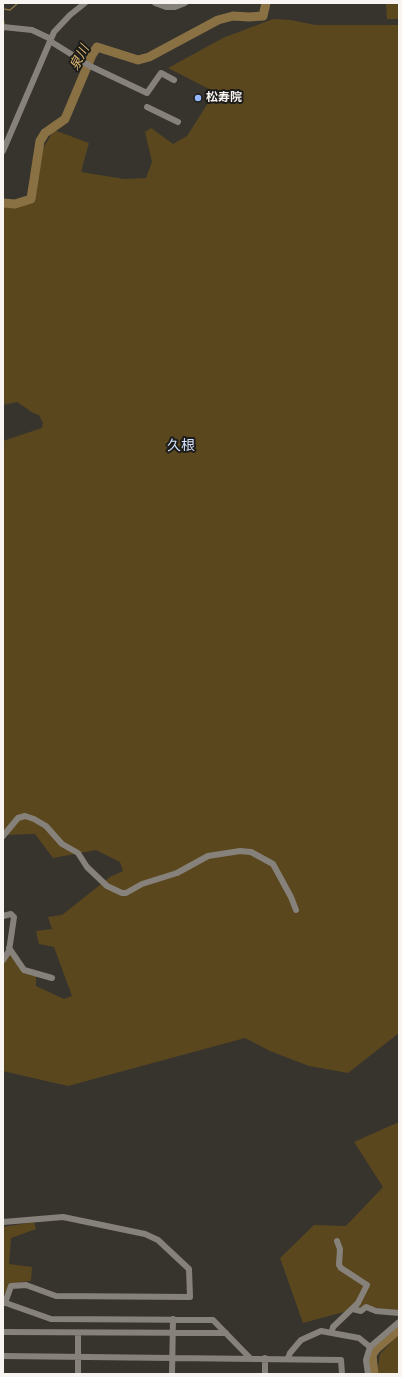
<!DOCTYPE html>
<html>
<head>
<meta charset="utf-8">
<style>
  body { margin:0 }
  #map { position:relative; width:402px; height:1377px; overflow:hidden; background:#37342e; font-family:"DejaVu Sans",sans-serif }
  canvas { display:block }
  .frame { position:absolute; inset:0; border:4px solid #f7f4f1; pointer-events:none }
</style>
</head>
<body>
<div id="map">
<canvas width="402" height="1377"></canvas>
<div class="frame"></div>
</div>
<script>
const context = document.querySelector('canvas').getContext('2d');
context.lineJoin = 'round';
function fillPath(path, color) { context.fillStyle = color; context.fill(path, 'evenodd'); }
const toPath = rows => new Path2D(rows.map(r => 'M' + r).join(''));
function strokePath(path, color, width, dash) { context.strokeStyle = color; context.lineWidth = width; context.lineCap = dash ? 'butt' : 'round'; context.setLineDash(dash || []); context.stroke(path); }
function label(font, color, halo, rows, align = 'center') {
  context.font = font + ' "DejaVu Sans","Noto Sans JP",sans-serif'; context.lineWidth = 4; context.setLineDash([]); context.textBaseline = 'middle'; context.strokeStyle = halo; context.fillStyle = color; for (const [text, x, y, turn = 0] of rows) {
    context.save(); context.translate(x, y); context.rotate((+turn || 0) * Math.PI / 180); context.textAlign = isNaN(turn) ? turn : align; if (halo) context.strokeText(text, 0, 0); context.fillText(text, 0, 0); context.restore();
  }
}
fillPath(toPath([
  [386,3,399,3,399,19,387,19],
  [273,19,291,20,315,25,399,25,399,1033,348,1073,309,1066,270,1051,245,1038,68,1086,3,1071,3,962,11,954,22,970,36,974,36,986,64,999,72,996,54,947,39,944,36,931,52,929,48,917,62,915,110,877,123,871,120,862,96,850,53,858,35,834,3,835,3,441,42,428,43,423,39,415,33,413,17,402,3,405,3,206,32,201,42,150,54,130,89,143,81,172,124,179,146,178,152,162,145,132,151,128,173,144,187,136,215,92,168,68,223,38],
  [399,1122,399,1311,366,1306,303,1323,280,1258,314,1225,346,1226,383,1187,354,1142],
  [34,1222,36,1229,11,1238,9,1264,32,1267,31,1281,20,1282,11,1286,3,1296,3,1227],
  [399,1334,399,1374,377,1374,380,1354]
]), '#5b471e');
strokePath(toPath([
  [3,9,10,10,18,3],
  [3,18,4,24],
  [3,34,4,29]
]), '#897144', 1.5);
strokePath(toPath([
  [3,203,15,204,31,199,40,141,45,133,65,119,92,55,97,47,138,60,149,57,218,20,233,16,249,17,263,16,266,3],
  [374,1374,372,1355,376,1349,399,1329]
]), '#897144', 9);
strokePath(toPath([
  [155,3,166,7,175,7,185,3],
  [3,27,32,30,51,39],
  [50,41,90,66,147,93,161,73,174,80],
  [147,107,178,122],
  [3,151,54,32,70,15,85,3],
  [3,836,18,818,25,816,34,819,46,826,62,844,78,853,87,867,107,886,122,893,126,893,142,884,177,873,208,856,240,851,251,852,273,864,291,897,296,910],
  [3,916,11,914,14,917,9,951,3,960],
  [9,948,24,970,52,978],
  [3,1222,63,1217,145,1234,158,1240,189,1269,190,1297,56,1296,26,1285,11,1286,5,1303],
  [3,1302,51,1319,213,1320,250,1358],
  [353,1309,361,1311,366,1307,376,1311,399,1313],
  [332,1331,333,1327,358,1303,367,1285,341,1268,339,1265,340,1249,337,1241],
  [3,1332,226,1333],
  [3,1356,341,1360,342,1374],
  [265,1358,265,1374],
  [288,1358,290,1353,301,1340,321,1331,359,1338,370,1347],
  [78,1374,78,1333],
  [172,1374,173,1319],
  [368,1374,366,1360,370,1347,399,1322]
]), '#86827b', 6);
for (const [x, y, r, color] of [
  [198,98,4,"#93b7fd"]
]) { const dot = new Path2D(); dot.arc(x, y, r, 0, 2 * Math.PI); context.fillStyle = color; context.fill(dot); strokePath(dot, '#1d1c19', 1.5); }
label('bold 12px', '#f7f4f1', '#1d1c19', [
  ["松寿院",206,98]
], 'left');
label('italic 13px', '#dfba73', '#1d1c19', [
  ["泉川",80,58,-62]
]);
label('14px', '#d2e1fc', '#1d1c19', [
  ["久根",181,446]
]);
</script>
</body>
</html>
